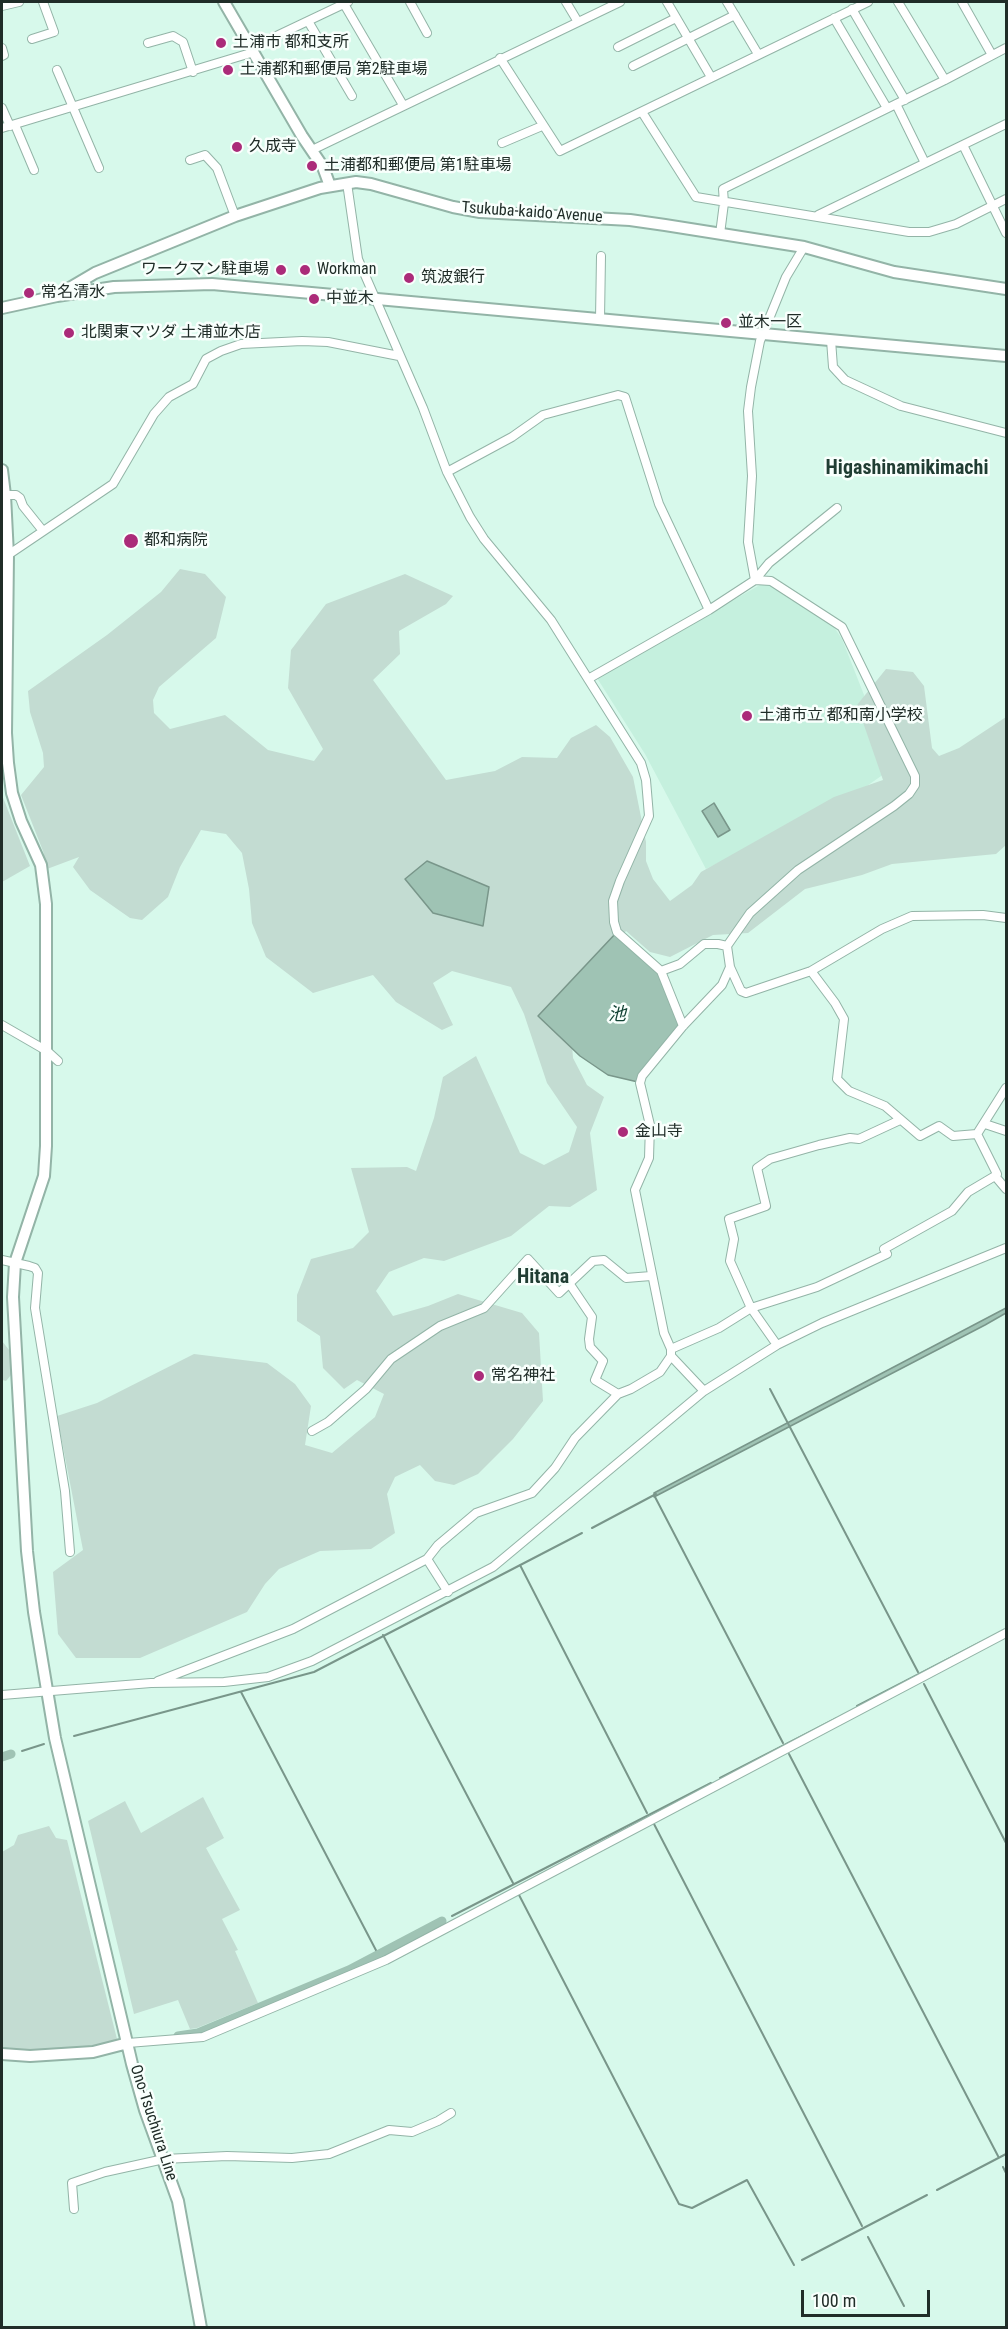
<!DOCTYPE html>
<html>
<head>
<meta charset="utf-8">
<style>
  body { margin:0 }
  #map { position:relative; width:1008px; height:2329px; overflow:hidden; background:#d7f9eb; font-family:"Roboto Condensed",sans-serif }
  canvas { display:block }
  .frame { position:absolute; inset:0; border:3px solid #202d28; pointer-events:none }
  .scale { position:absolute; left:801px; top:2290px; width:129px; height:27px; box-sizing:border-box; border:3px solid #202d28; border-top:0; padding-left:8px; font-size:18px; line-height:21px; white-space:nowrap; color:#202d28; -webkit-text-stroke:4px #f8fffc; paint-order:stroke }
</style>
</head>
<body>
<div id="map">
<canvas width="1008" height="2329"></canvas>
<div class="frame"></div>
<div class="scale">100 m</div>
</div>
<script>
const context = document.querySelector('canvas').getContext('2d');
context.lineJoin = 'round';
function fillPath(path, color) { context.fillStyle = color; context.fill(path, 'evenodd'); }
const toPath = rows => new Path2D(rows.map(r => 'M' + r).join(''));
function strokePath(path, color, width, dash) { context.strokeStyle = color; context.lineWidth = width; context.lineCap = dash ? 'butt' : 'round'; context.setLineDash(dash || []); context.stroke(path); }
function label(font, color, halo, rows, align = 'center') {
  context.font = font + ' "Roboto Condensed","Noto Sans JP",sans-serif'; context.lineWidth = 5; context.setLineDash([]); context.textBaseline = 'middle'; context.strokeStyle = halo; context.fillStyle = color; for (const [text, x, y, turn = 0] of rows) {
    context.save(); context.translate(x, y); context.rotate((+turn || 0) * Math.PI / 180); context.textAlign = isNaN(turn) ? turn : align; if (halo) context.strokeText(text, 0, 0); context.fillText(text, 0, 0); context.restore();
  }
}
fillPath(toPath([
  [765,582,832,624,842,639,890,761,884,774,854,795,706,869,645,754,597,678]
]), '#c5f0de');
fillPath(toPath([
  [180,569,205,574,226,597,216,638,159,687,153,700,154,713,170,729,225,715,268,750,314,761,323,749,288,688,291,650,326,604,405,574,453,596,446,604,399,631,400,654,373,680,446,780,495,771,522,757,557,758,571,738,596,725,610,737,633,777,646,842,646,861,653,879,670,901,692,885,701,872,834,797,883,780,857,705,886,669,913,672,924,686,932,748,939,756,959,748,1006,717,1006,845,996,854,892,864,862,875,805,889,748,933,713,935,670,957,650,952,626,931,599,962,570,1018,573,1058,587,1085,604,1097,590,1133,597,1190,570,1207,549,1206,511,1236,444,1261,424,1258,389,1272,376,1291,393,1316,428,1306,458,1294,522,1313,539,1333,543,1401,513,1439,478,1474,454,1485,435,1481,420,1465,395,1477,387,1494,395,1533,371,1549,320,1551,279,1569,265,1584,247,1612,140,1658,76,1658,58,1634,53,1572,83,1550,57,1416,97,1403,194,1354,267,1363,295,1384,311,1406,305,1445,332,1453,375,1417,384,1394,357,1380,344,1389,323,1368,320,1336,297,1321,297,1295,311,1259,353,1248,369,1232,351,1168,407,1167,416,1171,434,1118,443,1077,476,1056,520,1153,544,1165,569,1152,577,1127,547,1083,524,1014,511,987,452,971,433,983,453,1025,442,1030,396,1002,373,975,313,993,266,957,252,923,249,889,242,853,226,834,201,830,180,867,168,897,142,920,130,918,90,890,73,867,79,857,47,869,43,851,21,795,44,767,43,753,30,712,28,691,107,635,161,592],
  [2,795,30,866,2,882],
  [2,1341,20,1364,6,1381,2,1380],
  [203,1797,224,1838,206,1848,240,1910,222,1919,238,1950,235,1951,258,2003,197,2028,190,2029,178,2000,134,2014,88,1821,125,1801,141,1833],
  [49,1826,56,1838,67,1840,117,2039,92,2048,39,2052,2,2050,2,1852,14,1845,18,1835]
]), '#c3dcd2');
const water = toPath([
  [714,803,730,830,718,837,702,811,714,803],
  [427,861,489,887,483,926,433,913,405,879,427,861],
  [616,933,659,972,681,1026,638,1082,608,1075,580,1056,538,1016,616,933],
  [1006,1308,1006,1313,985,1325,654,1497,654,1493,1006,1308]
]);
fillPath(water, '#9fc3b4');
strokePath(water, '#79968a', 1.5);
strokePath(toPath([
  [770,1389,918,1672],
  [654,1495,783,1743],
  [592,1528,656,1494],
  [520,1565,647,1813],
  [383,1635,513,1883],
  [924,1684,1006,1843],
  [241,1692,379,1956],
  [857,1706,981,1642],
  [74,1736,314,1672,582,1533],
  [22,1751,44,1744],
  [789,1754,998,2156],
  [720,1778,837,1718],
  [654,1824,862,2226],
  [518,1893,679,2204,692,2208,747,2180,794,2265],
  [452,1916,711,1783],
  [1003,2167,1006,2173],
  [937,2190,1006,2154],
  [868,2237,904,2306],
  [802,2260,927,2195]
]), '#79968a', 2);
strokePath(toPath([
  [2,1757,11,1754],
  [178,2036,198,2033,349,1970,442,1921]
]), '#9fc3b4', 9);
const street = toPath([
  [410,2,427,33],
  [566,2,578,22],
  [667,2,711,77],
  [727,2,758,54],
  [898,2,945,80],
  [962,2,992,55],
  [344,4,403,105],
  [2,6,19,2],
  [852,9,905,100],
  [834,18,887,108],
  [308,21,352,96],
  [32,39,54,32,43,2],
  [148,43,173,36,183,42,193,72],
  [618,47,676,18],
  [2,48,4,55,2,56],
  [251,48,348,2],
  [500,58,560,151,868,2],
  [633,66,735,15],
  [57,70,99,168],
  [896,104,925,163],
  [2,108,10,126],
  [642,112,696,197,909,232,929,232,956,224,1006,199],
  [15,125,34,170],
  [2,128,254,52],
  [502,143,542,126],
  [963,145,1006,233],
  [312,150,620,2],
  [190,160,205,155,217,168,235,216],
  [347,183,358,259,423,408,447,472,470,517,484,539,551,620,641,763,646,780,649,816,620,881,613,901,614,922,617,932,661,971,683,1026],
  [818,215,1006,124],
  [720,234,724,203,723,189,945,80,1006,48],
  [600,319,601,256],
  [831,340,833,367,845,380,901,406,1006,433],
  [447,472,512,437,543,415,618,395,625,397,659,504,709,610],
  [5,495,16,495,20,498,23,506,43,531],
  [2,559,113,484,154,414,169,397,193,384,206,359,221,351,241,344,302,341,328,342,399,356],
  [755,580,771,581,842,627,915,776,915,785,909,794,894,806,798,870,750,913,727,946,730,967,741,991,746,993,811,971,882,929,912,916,983,915,1006,918],
  [755,580,748,542,752,476,748,411,751,387,760,341,786,277,804,247],
  [588,679,709,610,755,580,769,563,837,508],
  [661,971,680,964,704,944,718,944,727,946],
  [811,971,835,1003,844,1019,837,1079,849,1091,885,1106,920,1136,939,1126,953,1136,977,1134],
  [2,1025,47,1051,58,1061],
  [985,1124,1006,1131],
  [977,1134,997,1174,995,1176,1006,1189],
  [977,1134,1006,1088],
  [2,1260,29,1266,35,1268,38,1273,35,1308,65,1491,70,1552],
  [569,1283,592,1317,589,1339,590,1347,603,1361,595,1380,618,1394],
  [777,1345,751,1308,730,1261,734,1239,729,1219,766,1206,757,1168,770,1159,819,1145,850,1138,859,1139,900,1120],
  [671,1349,719,1328,751,1308,817,1287,887,1254,884,1249,952,1211,968,1192,995,1176],
  [671,1356,704,1391],
  [312,1431,328,1422,366,1389,391,1359,440,1326,484,1308,528,1259,559,1293,593,1261,604,1260,626,1278,651,1276],
  [427,1559,448,1592],
  [158,1681,293,1629,427,1559,438,1545,476,1513,532,1493,555,1468,575,1438,618,1394,631,1389,660,1372,671,1356,671,1349,664,1333,635,1190,649,1158,650,1125,640,1083,642,1076,683,1026,722,985,730,967],
  [2,1695,151,1683,224,1682,268,1677,312,1661,493,1567,704,1391,777,1345,822,1323,1006,1248],
  [128,2043,203,2037,386,1960,1006,1633],
  [74,2209,72,2183,105,2172,164,2159,227,2156,292,2158,329,2154,389,2130,412,2132,438,2121,451,2113]
]);
const secondary = toPath([
  [224,2,302,136,323,167,330,186],
  [61,293,95,273,235,216,320,188,356,182,371,184,453,207,480,212,630,220,665,225,804,247,894,272,1006,289],
  [2,308,57,296,114,287,212,284,1006,356],
  [2,470,5,495,8,555,6,733,8,763,12,793,21,821,41,865,46,904,46,1146,44,1176,15,1263,13,1297,27,1551,34,1612,55,1738,132,2064,145,2110,178,2201,201,2328],
  [2,2054,30,2056,93,2052,128,2043]
]);
strokePath(street, '#93b4a7', 10);
strokePath(secondary, '#93b4a7', 14);
strokePath(street, '#fff', 8);
strokePath(secondary, '#fff', 10);
for (const [x, y, r, color] of [
  [221,43,6,"#ab2b79"],
  [228,70,6,"#ab2b79"],
  [237,147,6,"#ab2b79"],
  [312,166,6,"#ab2b79"],
  [281,270,6,"#ab2b79"],
  [305,270,6,"#ab2b79"],
  [409,278,6,"#ab2b79"],
  [29,293,6,"#ab2b79"],
  [314,299,6,"#ab2b79"],
  [726,323,6,"#ab2b79"],
  [69,333,6,"#ab2b79"],
  [131,541,8,"#ab2b79"],
  [747,716,6,"#ab2b79"],
  [623,1132,6,"#ab2b79"],
  [479,1376,6,"#ab2b79"]
]) { const dot = new Path2D(); dot.arc(x, y, r, 0, 2 * Math.PI); context.fillStyle = color; context.fill(dot); strokePath(dot, '#f8fffc', 2); }
label('16px', '#202d28', '#f8fffc', [
  ["土浦市 都和支所",233,43],
  ["土浦都和郵便局 第2駐車場",240,70],
  ["久成寺",249,147],
  ["土浦都和郵便局 第1駐車場",324,166],
  ["ワークマン駐車場",269,270,"right"],
  ["Workman",317,270],
  ["筑波銀行",421,278],
  ["常名清水",41,293],
  ["中並木",326,299],
  ["並木一区",738,323],
  ["北関東マツダ 土浦並木店",81,333],
  ["都和病院",144,541],
  ["土浦市立 都和南小学校",759,716],
  ["金山寺",635,1132],
  ["常名神社",491,1376]
], 'left');
label('16px', '#202d28', '#f8fffc', [
  ["Tsukuba-kaido Avenue",532,213,4],
  ["Ono-Tsuchiura Line",153,2123,72]
]);
label('italic 18px', '#114233', '#f8fffc', [
  ["池",617,1015]
]);
label('bold 20px', '#203d33', '#f8fffc', [
  ["Higashinamikimachi",907,469],
  ["Hitana",543,1278]
]);
</script>
</body>
</html>
